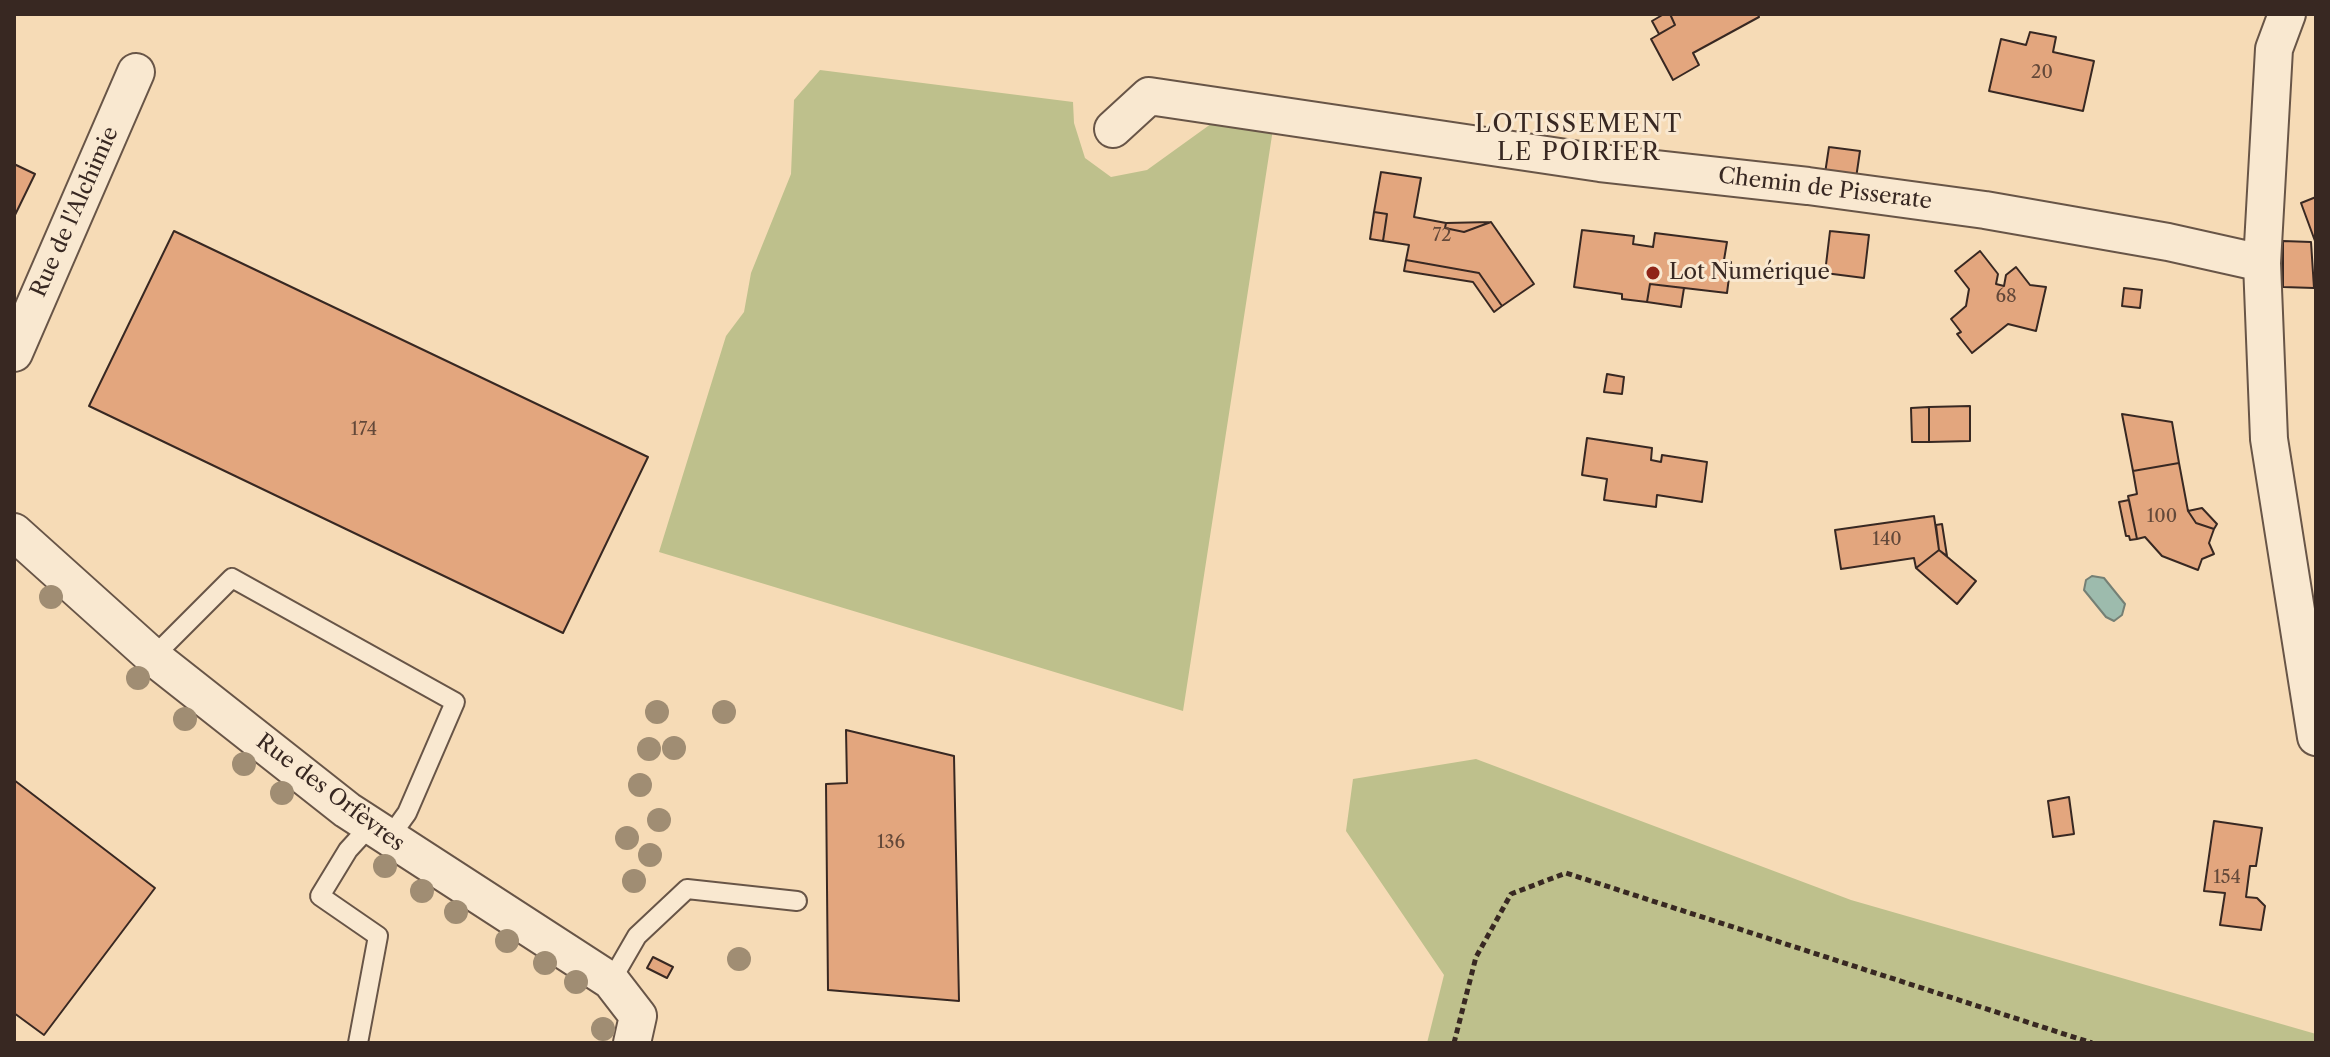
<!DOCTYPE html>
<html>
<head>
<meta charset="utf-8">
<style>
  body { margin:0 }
  #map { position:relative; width:2330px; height:1057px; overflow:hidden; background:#f6dbb6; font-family:"Libre Caslon Text",serif }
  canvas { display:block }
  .frame { position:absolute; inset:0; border:16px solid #382822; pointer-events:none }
</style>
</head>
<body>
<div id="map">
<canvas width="2330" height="1057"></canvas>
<div class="frame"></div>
</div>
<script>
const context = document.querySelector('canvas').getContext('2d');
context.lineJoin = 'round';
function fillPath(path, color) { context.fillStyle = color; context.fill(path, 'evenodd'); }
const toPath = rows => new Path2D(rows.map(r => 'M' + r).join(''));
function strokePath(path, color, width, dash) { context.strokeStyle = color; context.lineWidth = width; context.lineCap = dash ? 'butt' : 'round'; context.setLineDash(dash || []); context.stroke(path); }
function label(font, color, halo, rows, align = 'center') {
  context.font = font + ' "Libre Caslon Text",serif'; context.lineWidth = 6; context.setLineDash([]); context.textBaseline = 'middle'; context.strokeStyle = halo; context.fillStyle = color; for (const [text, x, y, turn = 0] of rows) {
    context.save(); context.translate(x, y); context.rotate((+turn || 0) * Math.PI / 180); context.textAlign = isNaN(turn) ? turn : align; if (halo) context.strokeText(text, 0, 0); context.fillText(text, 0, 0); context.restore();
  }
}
fillPath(toPath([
  [820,70,1073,102,1074,123,1085,158,1111,177,1147,170,1215,121,1273,129,1183,711,659,552,726,336,744,312,751,273,791,174,794,100],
  [1476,759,1851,900,2316,1034,2316,1043,1427,1043,1444,975,1346,831,1353,779]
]), '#bec08c');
const water = toPath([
  [2092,576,2104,578,2125,604,2122,615,2114,621,2106,617,2084,590,2086,580,2092,576]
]);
fillPath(water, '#9dbbad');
strokePath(water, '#758075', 2);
const building = toPath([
  [1664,14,1670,14,1675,25,1659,34,1652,21,1664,14],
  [1670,14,1758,14,1759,17,1693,53,1699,65,1673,80,1651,39,1675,25,1670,14],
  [2030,32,2056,37,2053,52,2094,61,2083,111,1989,91,2001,39,2026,45,2030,32],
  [1829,147,1860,151,1855,185,1824,180,1829,147],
  [14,164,35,174,14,217,14,164],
  [1381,172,1421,178,1414,217,1446,223,1445,228,1464,232,1491,222,1534,284,1502,306,1479,273,1406,260,1409,245,1383,241,1387,214,1374,212,1381,172],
  [2316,197,2316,240,2315,241,2301,203,2316,197],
  [1374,212,1387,214,1383,241,1370,239,1374,212],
  [1491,222,1464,232,1445,228,1446,223,1491,222],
  [1582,230,1634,236,1633,244,1653,247,1655,233,1727,242,1724,260,1731,262,1727,293,1650,284,1647,302,1622,299,1622,294,1574,287,1582,230],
  [174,231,648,457,563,633,89,406,174,231],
  [1830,231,1869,235,1864,278,1825,273,1830,231],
  [2283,241,2311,242,2314,288,2283,287,2283,241],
  [1980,251,1998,274,1996,284,2004,286,2006,275,2016,267,2030,285,2046,287,2036,331,2008,324,1972,353,1957,334,1961,332,1951,319,1966,306,1969,289,1955,271,1980,251],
  [1406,260,1479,273,1502,306,1494,312,1473,282,1404,271,1406,260],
  [1650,284,1684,288,1681,307,1647,302,1650,284],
  [2124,288,2142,290,2140,308,2122,306,2124,288],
  [1607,374,1624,377,1622,394,1604,392,1607,374],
  [1970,406,1970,441,1929,442,1929,407,1970,406],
  [1929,407,1929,442,1912,442,1911,408,1929,407],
  [2122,414,2172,422,2179,463,2133,471,2122,414],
  [1587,438,1652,448,1651,460,1661,462,1662,455,1707,462,1702,502,1657,495,1656,507,1604,500,1607,479,1582,475,1587,438],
  [2179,463,2188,511,2196,523,2214,529,2209,543,2214,554,2202,559,2198,570,2162,556,2145,537,2137,539,2128,496,2137,494,2133,471,2179,463],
  [2129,500,2137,539,2130,540,2129,536,2126,536,2119,502,2129,500],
  [2202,508,2217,524,2214,529,2196,523,2188,511,2202,508],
  [1934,516,1939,550,1916,568,1914,558,1841,569,1835,530,1934,516],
  [1942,524,1947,556,1939,550,1936,525,1942,524],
  [1939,550,1976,581,1957,604,1916,568,1939,550],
  [846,730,954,756,959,1001,828,990,826,784,847,783,846,730],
  [14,780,155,888,44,1035,14,1013,14,780],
  [2069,797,2074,834,2053,837,2048,801,2069,797],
  [2214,821,2262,828,2256,866,2250,866,2246,897,2257,898,2265,906,2261,930,2220,925,2225,893,2204,891,2214,821],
  [653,957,673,967,667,978,647,968,653,957]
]);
fillPath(building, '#e3a67e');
strokePath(building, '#382822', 2);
const lane = toPath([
  [153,657,232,578,455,702,407,813,389,838],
  [611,981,637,936,687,889,797,901],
  [358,1043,378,936,320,896,348,850,370,826]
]);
const street = toPath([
  [2287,14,2274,49,2262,263,2269,439,2316,737],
  [1113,129,1149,96,1600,163,1808,186,1985,210,2168,242,2262,263],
  [14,353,136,72],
  [14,532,153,657,347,810,611,981,638,1016,632,1043]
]);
strokePath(lane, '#685547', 22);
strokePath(street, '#685547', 40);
strokePath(toPath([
  [1454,1043,1476,957,1511,894,1566,873,2092,1043]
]), '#382822', 5, [6, 4]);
strokePath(lane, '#f9e8d0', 18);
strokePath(street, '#f9e8d0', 36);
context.fillStyle = '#a08d73';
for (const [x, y] of [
  [51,597],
  [138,678],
  [657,712],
  [724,712],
  [185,719],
  [674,748],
  [649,749],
  [244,764],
  [640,785],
  [282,793],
  [659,820],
  [627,838],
  [650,855],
  [385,866],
  [634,881],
  [422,891],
  [456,912],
  [507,941],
  [739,959],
  [545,963],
  [576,982],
  [603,1029]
]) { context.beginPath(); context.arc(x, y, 12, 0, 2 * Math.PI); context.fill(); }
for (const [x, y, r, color] of [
  [1653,273,8,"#8f2418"]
]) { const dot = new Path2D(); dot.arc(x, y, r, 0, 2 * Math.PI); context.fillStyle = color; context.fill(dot); strokePath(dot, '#f9e8d0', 3); }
label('18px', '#634839', null, [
  ["20",2042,73],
  ["72",1442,236],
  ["68",2006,297],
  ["174",364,430],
  ["100",2162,517],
  ["140",1887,540],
  ["136",891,843],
  ["154",2227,878]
]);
label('22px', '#382822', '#f9e8d0', [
  ["Chemin de Pisserate",1825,189,7],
  ["Rue de l'Alchimie",75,212,-66],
  ["Rue des Orfèvres",330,793,37]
]);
label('22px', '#382822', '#f9e8d0', [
  ["Lot Numérique",1669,273]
], 'left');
context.letterSpacing = '2px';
label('24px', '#382822', '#f9e8d0', [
  ["LOTISSEMENT",1579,125],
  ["LE POIRIER",1579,153]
]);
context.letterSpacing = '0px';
</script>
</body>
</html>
